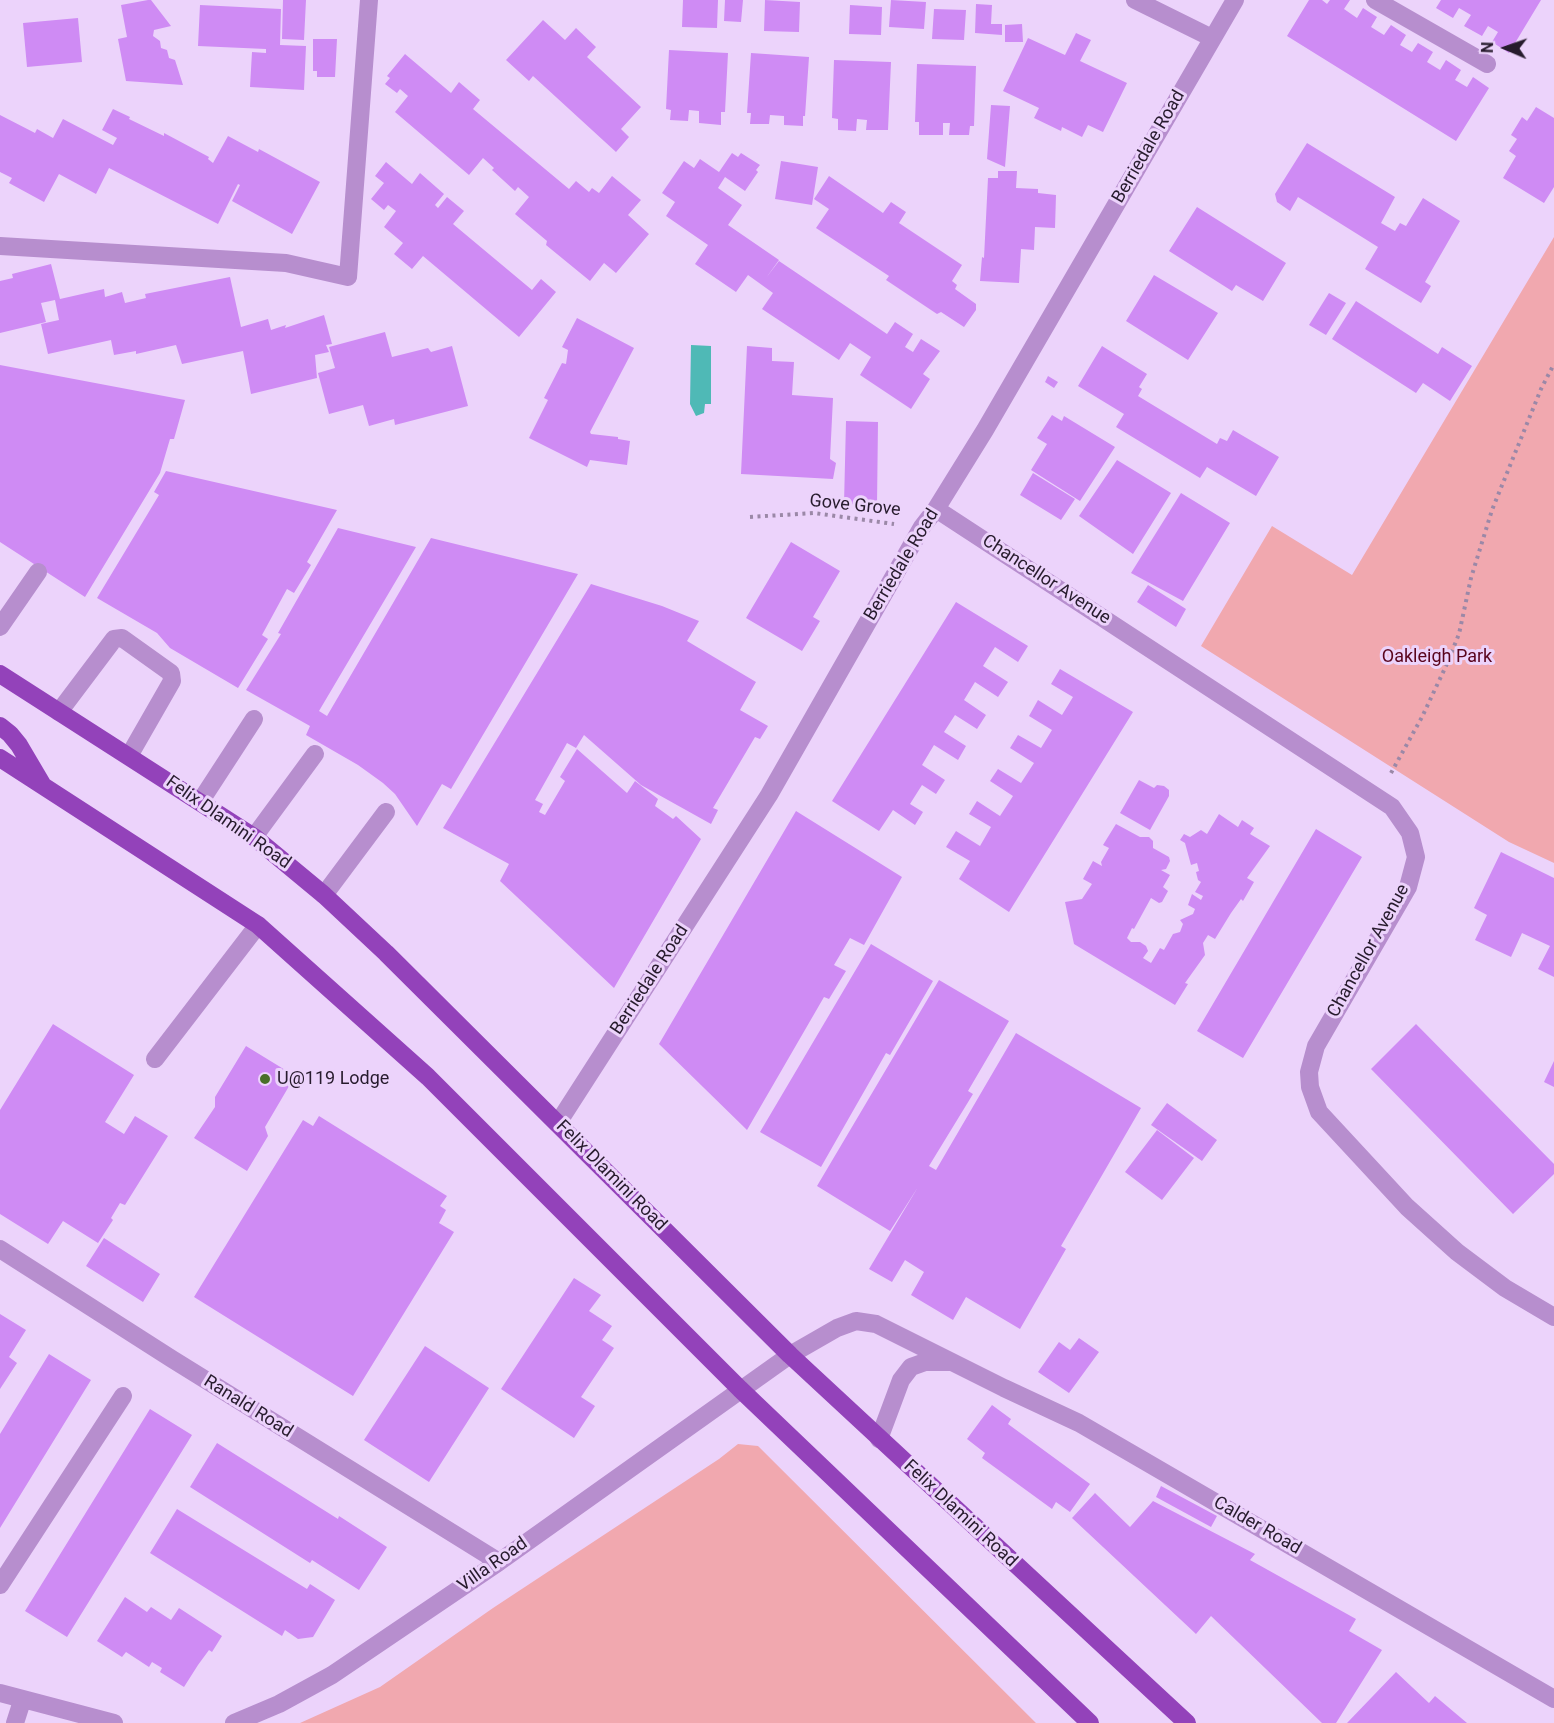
<!DOCTYPE html>
<html>
<head>
<meta charset="utf-8">
<style>
  body { margin:0 }
  #map { position:relative; width:1554px; height:1723px; overflow:hidden; background:#ecd3fb; font-family:Roboto,sans-serif }
  canvas { display:block }
  .north { position:absolute; left:1476px; top:18px; width:60px; height:60px; -webkit-text-stroke:4px #ecd3fb; paint-order:stroke; rotate:272deg; font-size:16px; font-weight:700; line-height:24px; text-align:center; color:#271b2d }
  .north::after { content:''; display:block; margin:auto; width:21px; height:27px; background:#271b2d; clip-path:polygon(50% 0,100% 100%,50% 72%,0 100%) }
</style>
</head>
<body>
<div id="map">
<canvas width="1554" height="1723"></canvas>
<div class="north">N</div>
</div>
<script>
const context = document.querySelector('canvas').getContext('2d');
context.lineJoin = 'round';
function fillPath(path, color) { context.fillStyle = color; context.fill(path, 'evenodd'); }
const toPath = rows => new Path2D(rows.map(r => 'M' + r).join(''));
function strokePath(path, color, width, dash) { context.strokeStyle = color; context.lineWidth = width; context.lineCap = dash ? 'butt' : 'round'; context.setLineDash(dash || []); context.stroke(path); }
function label(font, color, halo, rows, align = 'center') {
  context.font = font + ' Roboto,sans-serif'; context.lineWidth = 6; context.setLineDash([]); context.textBaseline = 'middle'; context.strokeStyle = halo; context.fillStyle = color; for (const [text, x, y, turn = 0] of rows) {
    context.save(); context.translate(x, y); context.rotate((+turn || 0) * Math.PI / 180); context.textAlign = isNaN(turn) ? turn : align; if (halo) context.strokeText(text, 0, 0); context.fillText(text, 0, 0); context.restore();
  }
}
fillPath(toPath([
  [1554,237,1554,863,1509,842,1201,646,1272,526,1352,575],
  [738,1444,758,1446,1036,1723,300,1723,380,1687,493,1608,719,1459]
]), '#f1a8af');
fillPath(toPath([
  [691,345,711,346,711,404,705,404,704,413,696,416,690,404]
]), '#4fb9b6');
fillPath(toPath([
  [148,0,151,0,171,26,154,30,153,36,160,41,161,48,167,50,169,58,175,60,183,85,126,81,118,39,127,37,121,5],
  [283,0,306,0,304,40,282,39],
  [683,0,718,0,717,28,682,27],
  [725,0,743,0,741,22,724,21],
  [765,0,800,2,799,32,764,31],
  [891,0,926,2,924,29,889,27],
  [1309,0,1322,0,1327,4,1330,0,1350,0,1344,9,1357,18,1363,8,1377,17,1371,27,1384,35,1391,25,1406,35,1400,45,1412,52,1418,43,1433,52,1427,62,1440,70,1446,60,1461,70,1455,80,1467,87,1473,77,1489,88,1456,141,1287,36],
  [1441,0,1541,0,1509,53,1492,42,1498,32,1488,26,1482,36,1464,26,1471,15,1459,8,1453,18,1436,8],
  [976,4,992,5,991,24,1002,24,1002,35,975,33],
  [200,5,281,9,280,45,306,46,304,90,250,87,252,52,266,53,266,49,198,46],
  [850,5,882,7,881,35,849,34],
  [934,9,966,10,964,40,932,39],
  [78,18,82,62,27,67,23,23],
  [543,20,565,40,576,28,596,47,587,57,641,107,621,129,629,137,616,152,533,76,529,81,506,60],
  [1022,24,1023,42,1005,42,1005,25],
  [1076,33,1091,40,1080,61,1127,83,1103,132,1088,125,1082,137,1062,127,1061,131,1034,118,1039,108,1003,91,1028,38,1065,55],
  [313,39,337,39,335,77,317,77,317,71,313,71],
  [669,50,728,53,725,112,721,112,721,125,699,123,699,111,689,110,688,121,670,120,671,110,666,109],
  [751,53,809,57,805,116,803,116,803,126,784,125,784,116,770,115,769,124,750,124,751,113,747,113],
  [405,54,451,93,459,82,480,100,473,109,569,189,576,181,589,192,592,188,599,193,612,176,641,200,628,215,649,234,616,273,604,263,590,281,546,245,547,241,515,214,529,197,518,187,515,191,492,170,494,168,483,158,469,175,395,112,408,96,400,89,397,93,385,84,390,78,387,76],
  [834,60,891,62,888,130,866,130,867,120,857,119,856,131,838,130,838,119,832,118],
  [917,64,976,66,974,126,970,126,969,135,949,135,950,123,943,123,943,135,919,135,919,122,915,122],
  [991,105,1010,106,1005,167,987,159],
  [1536,107,1554,118,1554,187,1544,203,1503,178,1516,156,1509,151,1517,139,1511,135,1522,117,1527,121],
  [113,109,130,117,129,119,164,136,164,133,209,157,208,159,213,163,228,136,258,152,259,149,320,182,292,234,232,201,240,185,238,184,218,224,109,168,96,194,59,174,44,202,9,183,12,178,0,172,0,115,35,133,37,129,53,138,63,119,113,145,117,138,102,130],
  [1307,143,1395,197,1381,223,1395,231,1400,223,1406,226,1423,198,1460,221,1425,282,1431,286,1421,303,1365,269,1378,247,1298,197,1290,211,1277,202,1275,194],
  [732,153,738,157,741,153,760,165,756,170,758,172,745,191,725,177,718,188,742,205,728,225,779,260,766,278,779,261,887,334,895,322,913,334,905,347,913,352,921,339,940,351,923,374,930,379,911,409,860,375,871,357,850,343,839,360,762,309,773,293,748,275,736,292,695,264,708,245,666,216,675,202,662,193,684,161,694,168,700,159,719,172],
  [781,161,818,167,812,205,775,199],
  [386,162,412,184,420,173,444,194,435,205,438,208,447,197,464,211,453,224,532,290,541,279,556,292,519,337,423,256,412,269,394,254,403,243,384,227,396,211,388,205,384,210,371,199,384,183,375,176],
  [998,171,1017,171,1016,188,1038,189,1038,193,1056,195,1055,228,1035,227,1034,250,1021,249,1019,283,980,281,982,257,984,258,988,178,998,178],
  [829,176,883,213,891,202,906,212,899,223,962,265,952,281,957,285,955,289,976,304,976,310,964,327,941,312,937,314,886,280,889,276,816,228,829,209,814,199],
  [1197,207,1286,263,1263,301,1236,285,1232,291,1169,251],
  [51,264,60,299,104,289,105,297,122,292,125,303,146,298,145,294,230,277,241,327,268,319,271,330,286,325,285,328,324,315,332,344,326,345,329,352,315,355,317,378,251,394,243,351,182,364,176,345,136,354,136,351,114,355,111,340,48,354,41,324,59,320,55,300,41,303,46,322,0,333,0,281,13,278,12,274],
  [1154,275,1218,313,1188,360,1126,321],
  [1329,293,1346,303,1326,335,1309,325],
  [1356,301,1438,354,1442,347,1472,366,1450,401,1423,383,1416,393,1332,339],
  [577,318,634,348,590,432,591,434,618,437,618,439,630,441,627,465,590,460,587,467,529,438,548,400,544,398,562,363,566,364,568,350,562,347],
  [385,332,392,357,428,348,431,352,452,346,468,406,395,425,394,419,369,426,363,405,329,414,318,373,335,368,329,347],
  [747,346,772,348,772,361,794,362,792,395,833,398,830,459,836,463,833,479,741,474],
  [1102,346,1147,374,1139,387,1142,389,1138,396,1217,444,1220,438,1227,441,1233,430,1279,457,1256,496,1207,467,1200,478,1116,427,1124,414,1078,386],
  [0,365,185,400,174,439,170,439,160,473,85,597,0,542],
  [1048,376,1058,382,1054,388,1045,382],
  [1052,415,1062,421,1064,416,1115,447,1080,501,1031,470,1047,444,1037,438],
  [846,421,878,422,877,505,844,504],
  [1117,460,1171,493,1133,554,1079,516],
  [166,471,337,510,307,562,311,565,294,593,287,589,262,635,268,639,238,688,170,648,157,633,97,598,159,495,154,492],
  [1033,473,1075,499,1061,520,1020,495],
  [1181,493,1230,523,1183,601,1131,573],
  [338,528,416,547,319,711,327,716,431,538,578,574,451,789,442,784,417,826,395,794,383,783,358,765,306,735,310,726,246,690,281,634,278,633],
  [791,542,840,571,813,617,820,621,802,651,746,618],
  [591,584,662,606,699,621,687,641,756,682,740,710,768,726,760,739,755,737,713,808,718,810,711,824,641,785,584,735,576,748,567,743,535,800,543,804,539,812,545,815,565,781,560,777,577,749,627,793,635,781,658,799,655,806,673,819,676,816,701,839,614,988,500,881,509,864,443,828],
  [1148,585,1186,609,1176,627,1137,602],
  [956,602,1028,646,1018,662,995,647,983,666,1008,682,998,697,975,682,964,700,986,715,977,729,955,715,944,732,966,746,958,760,934,745,922,765,945,780,936,794,922,785,910,804,923,812,915,825,893,810,879,831,832,801],
  [1060,669,1133,712,1009,912,959,879,970,861,946,847,956,831,980,846,991,827,969,814,977,801,1000,816,1013,796,990,781,998,769,1021,783,1034,763,1010,748,1018,735,1041,748,1052,730,1029,716,1038,700,1062,715,1073,697,1051,684],
  [1139,780,1154,788,1157,785,1164,786,1169,790,1169,796,1150,830,1120,813],
  [796,811,902,877,864,945,850,938,834,965,846,971,829,999,824,997,747,1130,659,1044],
  [1219,814,1238,827,1242,820,1254,828,1250,834,1270,846,1247,878,1254,882,1243,901,1241,899,1231,913,1215,939,1208,935,1203,943,1205,955,1185,983,1188,984,1175,1005,1074,944,1065,902,1082,899,1092,884,1083,879,1093,861,1102,866,1101,862,1109,848,1103,845,1116,824,1140,837,1149,837,1153,841,1153,848,1169,857,1170,861,1166,869,1161,870,1170,875,1163,887,1168,891,1162,902,1159,903,1151,898,1134,929,1132,928,1127,938,1131,942,1140,942,1146,946,1148,951,1143,958,1151,963,1160,948,1164,950,1173,934,1180,932,1183,924,1180,920,1193,914,1195,909,1188,905,1192,894,1201,900,1203,896,1195,892,1201,882,1198,880,1196,872,1199,871,1197,863,1191,865,1185,843,1180,840,1184,834,1190,837,1201,830,1207,834],
  [1316,829,1362,857,1243,1058,1197,1031],
  [1501,852,1554,878,1554,977,1538,969,1550,946,1522,933,1511,957,1475,940,1487,915,1474,908],
  [871,944,933,981,890,1055,886,1053,821,1167,760,1132],
  [939,980,1009,1021,968,1091,973,1094,929,1166,936,1170,1016,1033,1141,1108,1061,1246,1066,1249,1020,1329,966,1297,953,1320,911,1295,924,1272,905,1260,892,1282,869,1269,918,1187,890,1231,817,1186],
  [53,1024,134,1075,105,1122,124,1134,135,1116,168,1136,125,1205,120,1203,111,1218,113,1220,98,1243,63,1221,48,1244,0,1214,0,1110],
  [1416,1024,1554,1164,1554,1174,1513,1214,1371,1069],
  [246,1046,295,1076,265,1127,268,1136,247,1171,194,1138,215,1107,215,1097],
  [1554,1061,1554,1087,1544,1082],
  [1167,1103,1217,1140,1202,1161,1151,1125],
  [319,1116,447,1196,440,1206,446,1210,439,1223,454,1232,353,1396,194,1297,303,1120,313,1126],
  [1157,1130,1194,1158,1162,1200,1125,1172],
  [104,1238,160,1274,143,1302,86,1266],
  [574,1278,601,1295,589,1311,612,1326,602,1340,614,1348,581,1397,595,1406,574,1438,501,1389],
  [0,1314,26,1330,9,1357,17,1363,0,1389],
  [1079,1338,1099,1352,1069,1393,1038,1372,1059,1342,1070,1350],
  [425,1346,489,1388,429,1482,364,1440],
  [49,1354,91,1380,0,1528,0,1434],
  [992,1405,1011,1419,1008,1424,1090,1484,1070,1512,1056,1502,1052,1509,982,1458,985,1453,967,1439],
  [150,1409,192,1435,67,1637,25,1611],
  [217,1443,338,1519,339,1516,387,1547,359,1590,312,1560,310,1563,190,1487],
  [1161,1486,1217,1516,1211,1527,1156,1497],
  [1095,1493,1130,1527,1153,1501,1255,1554,1250,1560,1356,1619,1349,1631,1382,1650,1336,1723,1322,1723,1211,1616,1196,1634,1072,1518],
  [177,1509,307,1589,310,1584,335,1600,313,1637,298,1639,285,1630,282,1636,150,1553],
  [125,1597,147,1612,151,1607,171,1620,179,1608,222,1636,212,1652,209,1650,198,1665,184,1687,160,1672,162,1668,152,1662,149,1667,126,1652,122,1657,97,1641],
  [1396,1672,1429,1703,1435,1696,1467,1723,1347,1723]
]), '#cf8bf4');
strokePath(toPath([
  [750,517,814,513,894,524],
  [1391,773,1422,717,1446,666,1459,634,1471,578,1492,510,1541,389,1554,364]
]), '#9b88a7', 4, [3, 4.5]);
strokePath(toPath([
  [1135,0,1212,38],
  [1375,0,1487,64],
  [0,246,286,263,348,277,369,0],
  [936,509,1392,807,1410,833,1416,857,1408,887,1316,1046,1309,1072,1310,1087,1319,1112,1407,1207,1457,1252,1505,1288,1554,1317],
  [0,627,38,572],
  [59,712,114,639,122,638,171,673,172,681,129,756],
  [200,802,254,719],
  [254,837,315,754],
  [324,895,386,812],
  [155,1059,258,925],
  [558,1123,769,795,922,527,936,509,985,430,1235,0],
  [0,1249,172,1359,499,1562],
  [879,1439,901,1380,911,1367,925,1362,949,1362],
  [0,1585,123,1396],
  [0,1693,114,1723],
  [15,1723,22,1701],
  [234,1723,279,1704,332,1675,499,1562,790,1355,837,1328,856,1321,876,1324,1004,1388,1079,1423,1554,1699]
]), '#b78ece', 18);
strokePath(toPath([
  [0,674,254,837,324,895,386,953,790,1355,1187,1723],
  [0,726,10,734,19,745,42,784],
  [0,758,258,925,428,1077,740,1389,1090,1723]
]), '#9342ba', 18);
for (const [x, y, r, color] of [
  [265,1079,6,"#496f29"]
]) { const dot = new Path2D(); dot.arc(x, y, r, 0, 2 * Math.PI); context.fillStyle = color; context.fill(dot); strokePath(dot, '#ecd3fb', 2); }
label('18px', '#271b2d', '#ecd3fb', [
  ["Berriedale Road",1149,147,-60],
  ["Gove Grove",855,506,6],
  ["Berriedale Road",902,565,-59],
  ["Chancellor Avenue",1046,580,33],
  ["Felix Dlamini Road",228,823,35],
  ["Chancellor Avenue",1369,951,-61],
  ["Berriedale Road",650,980,-57],
  ["Felix Dlamini Road",611,1176,45],
  ["Ranald Road",248,1407,32],
  ["Felix Dlamini Road",960,1514,43],
  ["Calder Road",1257,1526,30],
  ["Villa Road",493,1565,-35]
]);
label('18px', '#59041d', '#ecd3fb', [
  ["Oakleigh Park",1437,657]
]);
label('18px', '#271b2d', '#ecd3fb', [
  ["U@119 Lodge",277,1079]
], 'left');
</script>
</body>
</html>
